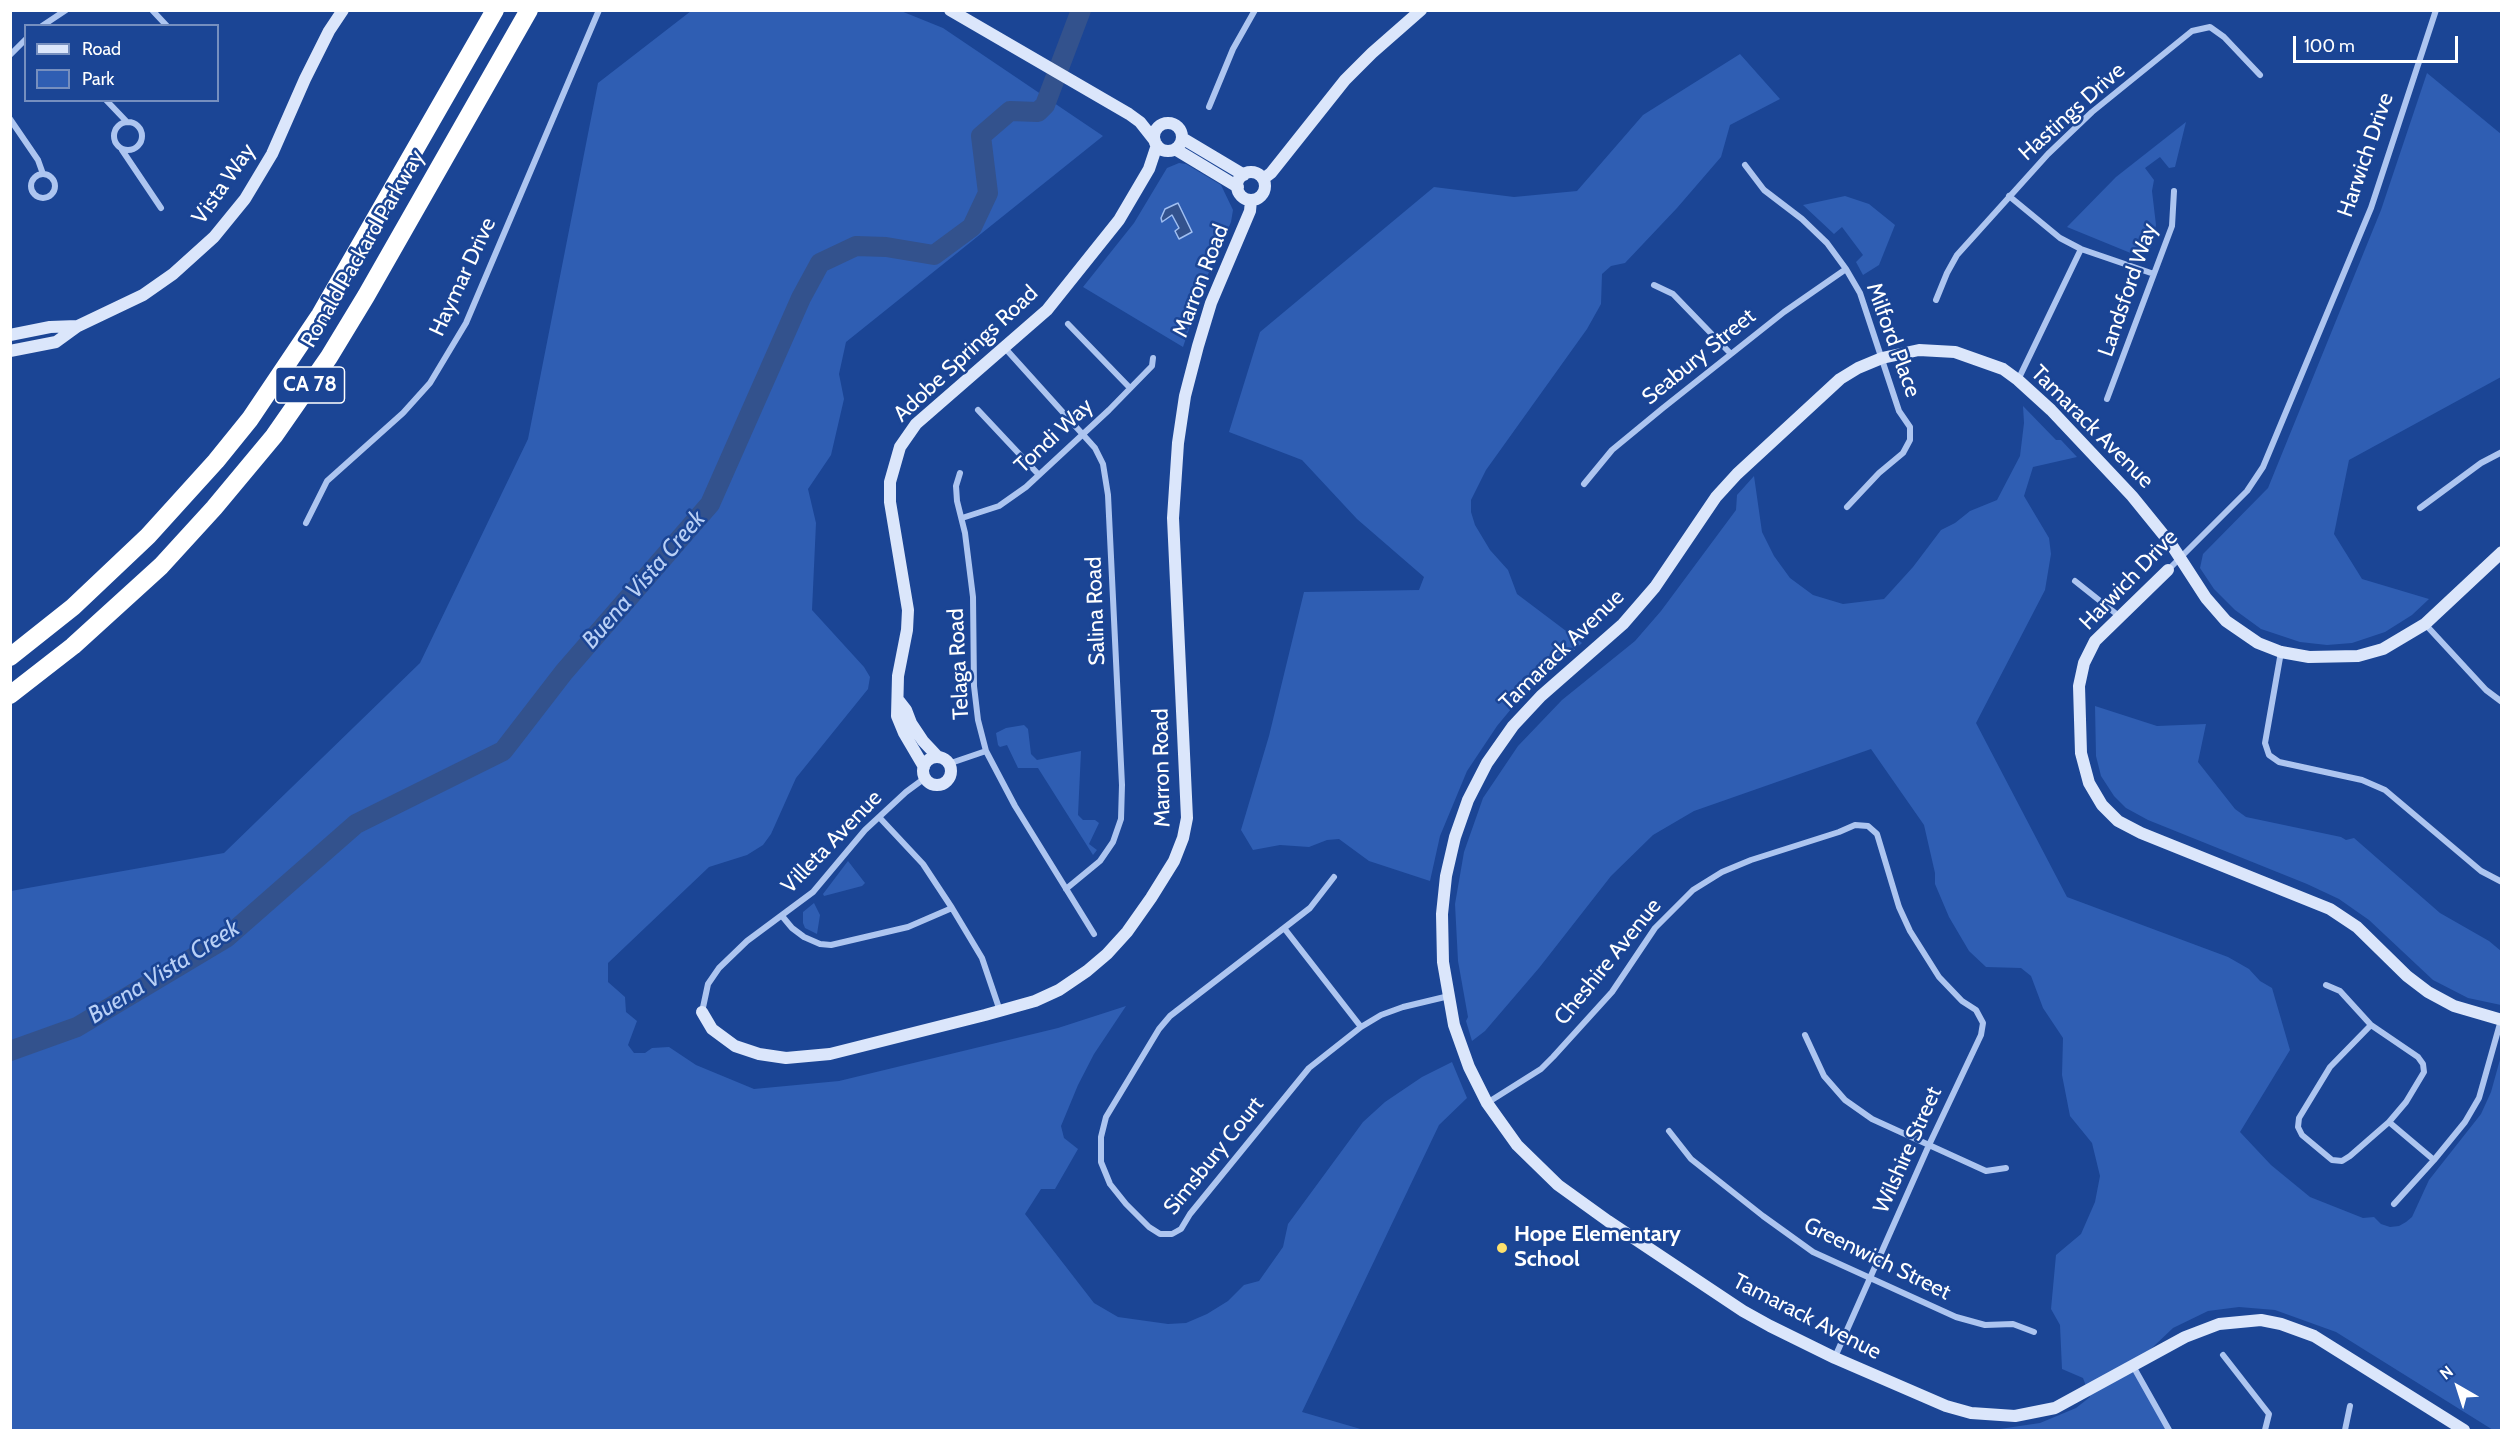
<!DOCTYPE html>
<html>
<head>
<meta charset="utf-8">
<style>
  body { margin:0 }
  #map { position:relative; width:2512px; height:1441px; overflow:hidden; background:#1b4595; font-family:Cabin,sans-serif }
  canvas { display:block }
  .frame { position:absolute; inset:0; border:12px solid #fff; pointer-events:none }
  .legend { position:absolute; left:24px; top:24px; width:195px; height:78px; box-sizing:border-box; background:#1b4595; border:2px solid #768fbf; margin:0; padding:8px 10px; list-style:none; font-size:18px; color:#fff }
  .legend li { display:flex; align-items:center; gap:12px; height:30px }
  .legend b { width:30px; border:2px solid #768fbf }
  .north { position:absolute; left:2428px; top:1357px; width:60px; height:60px; -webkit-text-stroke:4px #1b4595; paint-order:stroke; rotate:321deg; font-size:16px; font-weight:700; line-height:24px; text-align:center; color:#fff }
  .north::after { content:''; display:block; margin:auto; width:21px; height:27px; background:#fff; clip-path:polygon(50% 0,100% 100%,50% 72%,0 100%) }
  .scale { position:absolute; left:2293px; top:36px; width:165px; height:27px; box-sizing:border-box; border:3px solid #fff; border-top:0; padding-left:8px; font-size:18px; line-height:21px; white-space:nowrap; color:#fff; -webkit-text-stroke:4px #1b4595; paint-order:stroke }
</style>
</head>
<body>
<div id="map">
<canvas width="2512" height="1441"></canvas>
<div class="frame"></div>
<ul class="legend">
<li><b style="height:8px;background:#dbe6fb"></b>Road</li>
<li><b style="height:16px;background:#2f5eb3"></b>Park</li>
</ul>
<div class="north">N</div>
<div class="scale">100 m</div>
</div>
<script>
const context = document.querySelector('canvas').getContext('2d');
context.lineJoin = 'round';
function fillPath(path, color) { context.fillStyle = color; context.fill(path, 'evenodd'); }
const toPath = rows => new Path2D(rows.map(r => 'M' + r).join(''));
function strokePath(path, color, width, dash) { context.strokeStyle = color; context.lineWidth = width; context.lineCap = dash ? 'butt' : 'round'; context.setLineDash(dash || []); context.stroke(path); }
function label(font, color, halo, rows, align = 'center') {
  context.font = font + ' Cabin,sans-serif'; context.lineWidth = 5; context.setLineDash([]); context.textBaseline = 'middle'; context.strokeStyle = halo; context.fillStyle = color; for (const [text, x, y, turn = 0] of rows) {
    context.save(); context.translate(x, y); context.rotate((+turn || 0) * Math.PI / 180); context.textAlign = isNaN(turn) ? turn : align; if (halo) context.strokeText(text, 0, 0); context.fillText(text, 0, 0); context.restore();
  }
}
fillPath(toPath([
  [691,11,901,11,943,28,1103,136,846,342,839,374,844,399,831,455,808,489,816,523,812,610,864,667,870,677,868,689,796,778,771,834,763,845,747,855,709,867,608,963,608,982,625,997,626,1012,637,1021,628,1045,634,1053,645,1053,652,1048,669,1047,696,1065,754,1089,839,1081,1058,1028,1126,1006,1094,1054,1078,1085,1061,1126,1064,1138,1078,1149,1055,1189,1041,1189,1025,1214,1094,1303,1118,1317,1168,1324,1186,1323,1207,1314,1228,1301,1244,1285,1259,1281,1283,1247,1288,1224,1363,1122,1385,1102,1422,1077,1452,1062,1467,1098,1439,1125,1302,1412,1364,1430,11,1430,11,891,224,853,420,663,528,439,598,83],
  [1740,54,1780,99,1730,125,1721,157,1677,208,1625,263,1611,266,1602,274,1601,304,1587,329,1486,470,1471,500,1471,512,1475,525,1490,550,1508,570,1517,594,1582,643,1516,703,1497,726,1467,771,1440,836,1430,881,1369,861,1339,839,1327,840,1309,847,1280,845,1253,850,1241,830,1269,736,1304,592,1419,590,1424,577,1357,519,1302,460,1229,432,1260,332,1434,187,1514,197,1577,191,1643,115],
  [2427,73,2501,134,2501,377,2349,460,2334,534,2362,579,2429,599,2412,615,2385,632,2352,643,2327,645,2300,642,2261,629,2235,610,2214,589,2200,568,2203,554,2268,488,2381,210],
  [2186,122,2175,167,2169,168,2160,157,2145,168,2154,180,2152,191,2156,225,2151,247,2147,251,2133,254,2067,227,2116,177],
  [1179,163,1186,164,1221,185,1233,210,1231,222,1206,279,1183,347,1083,287,1134,223,1167,168],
  [1845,196,1869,204,1895,225,1879,265,1863,275,1856,262,1863,255,1842,227,1834,234,1803,205],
  [2023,406,2056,440,2061,440,2077,457,2033,467,2024,496,2049,538,2051,554,2045,590,1976,723,2067,897,2228,957,2249,969,2260,981,2272,988,2290,1050,2240,1132,2271,1165,2310,1197,2363,1218,2374,1217,2381,1224,2390,1227,2399,1226,2406,1222,2412,1217,2429,1180,2481,1114,2491,1092,2501,1056,2501,1430,2493,1430,2336,1332,2275,1310,2239,1307,2208,1311,2173,1328,2133,1366,2169,1430,1993,1430,2040,1423,2076,1408,2090,1397,2083,1378,2062,1369,2060,1325,2051,1309,2056,1255,2081,1234,2095,1202,2100,1176,2092,1143,2070,1116,2062,1075,2063,1038,2043,1008,2031,976,2021,968,1986,967,1969,951,1949,917,1935,884,1935,873,1924,825,1871,749,1694,811,1653,835,1611,876,1539,968,1485,1031,1472,1041,1466,1021,1468,1017,1458,961,1455,904,1464,852,1483,798,1518,746,1562,700,1635,641,1661,611,1736,510,1737,495,1754,476,1762,532,1774,556,1790,578,1813,595,1843,604,1884,599,1913,567,1941,530,1955,523,1970,511,1997,500,2020,456,2024,423],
  [2095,706,2157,726,2206,724,2198,762,2235,809,2246,817,2341,837,2346,840,2354,838,2440,913,2489,941,2501,951,2501,1005,2468,998,2433,980,2369,920,2339,899,2307,884,2148,820,2126,808,2114,796,2101,776,2096,756],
  [1024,725,1028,729,1031,754,1037,760,1081,751,1078,815,1083,820,1095,820,1099,823,1089,844,1097,850,1093,855,1038,768,1018,768,1007,745,1000,747,998,745,996,733,1006,728],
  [848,861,865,883,862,886,824,896,823,894],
  [814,903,820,915,817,934,805,928,803,923,803,912]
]), '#2f5eb3');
const water = toPath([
  [1178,203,1192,232,1179,239,1175,231,1179,228,1172,215,1162,222,1161,218,1165,209,1178,203]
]);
fillPath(water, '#33528d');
strokePath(water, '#a0bff2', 1.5);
strokePath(toPath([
  [10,1051,77,1027,226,938,356,824,503,751,564,672,710,504,801,298,820,263,856,246,886,247,934,255,972,227,988,193,981,136,1010,111,1038,112,1045,105,1081,10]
]), '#33528d', 20);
strokePath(toPath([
  [152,10,167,26],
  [42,26,66,10],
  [10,55,26,39],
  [106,100,127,122],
  [1209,107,1233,49,1255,10],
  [10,119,38,160,43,174],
  '114 136a14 14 0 1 1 28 0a14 14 0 1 1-28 0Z',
  [122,150,161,208],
  [1745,165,1764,190,1802,219,1827,243,1846,269,1860,293,1899,411,1910,427,1910,440,1903,453,1879,473,1847,507],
  '31 186a12 12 0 1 1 24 0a12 12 0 1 1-24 0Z',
  [2009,196,2060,238,2081,249,2154,274],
  [1654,285,1673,294,1730,353],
  [1936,300,1947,273,1957,255,2048,154,2092,112,2192,31,2210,27,2224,37,2260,75],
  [1068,324,1130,388],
  [1004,347,1095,448,1103,464,1108,495,1122,785,1121,819,1113,842,1100,861,1066,889],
  [2018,380,2081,249],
  [2107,399,2172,226,2174,191],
  [978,410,1039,475],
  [960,473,956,486,957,501,965,533,973,597,974,686,978,720,986,751,1015,806,1094,934],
  [1584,484,1612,450,1663,408,1784,312,1846,269],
  [2420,508,2481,463,2502,452],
  [962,518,999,506,1026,487,1109,410,1152,366,1153,358],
  [306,523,327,481,403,413,430,383,466,323,599,10],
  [2168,570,2247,491,2263,467,2371,208,2436,10],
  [2075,581,2119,616],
  [2425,624,2486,690,2502,702],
  [2281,652,2265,743,2269,755,2279,762,2362,780,2385,790,2481,871,2502,882],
  [948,764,986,751],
  [879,817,923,864,952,908,982,958,1000,1011],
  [1334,877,1310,908,1170,1016,1159,1029,1106,1117,1101,1137,1101,1162,1110,1184,1126,1204,1149,1227,1160,1234,1172,1234,1181,1229,1190,1214,1309,1068,1361,1027,1381,1015,1403,1007,1449,996],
  [782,916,792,928,804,937,820,944,831,945,908,927,952,908],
  [1284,928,1361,1027],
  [2326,985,2340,991,2371,1025,2418,1057,2423,1064,2424,1072,2406,1102,2389,1122,2350,1156,2342,1161,2332,1160,2302,1135,2298,1127,2299,1118,2330,1067,2371,1025],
  [702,1012,708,984,719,968,747,941,813,892,865,830,906,792,925,778],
  [1805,1035,1824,1076,1845,1100,1872,1119,1986,1171,2006,1168],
  [1487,1103,1541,1069,1553,1057,1612,992,1655,928,1693,890,1722,872,1751,860,1839,832,1855,825,1868,826,1877,834,1899,907,1910,931,1939,977,1962,1001,1976,1010,1983,1023,1981,1035,1929,1145,1835,1357],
  [2389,1122,2434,1160],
  [1669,1131,1691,1159,1763,1216,1813,1252,1956,1317,1985,1325,2013,1324,2034,1332],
  [2394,1204,2434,1160,2465,1122,2479,1098,2501,1020],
  [2223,1355,2269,1414,2265,1430],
  [2133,1366,2169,1430],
  [2345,1430,2350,1406]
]), '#adc5f0', 6);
strokePath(toPath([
  [950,10,1129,114,1140,122,1155,141],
  '1154 137a14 14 0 1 1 28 0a14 14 0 1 1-28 0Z',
  [1182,138,1244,175],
  [1175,149,1238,187],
  '1237 186a14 14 0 1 1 28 0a14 14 0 1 1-28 0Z',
  [1263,179,1271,173,1345,80,1372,53,1421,10],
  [10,335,50,327,77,326],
  [10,351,56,342,78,326,143,295,173,274,214,237,245,199,272,154,305,79,329,31,343,10],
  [2168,570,2095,641,2084,663,2079,686,2081,753,2089,783,2102,805,2118,821,2141,833,2330,909,2357,927,2407,976,2428,992,2454,1006,2502,1020],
  [899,701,906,710,911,723,923,741,938,757],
  '923 771a14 14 0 1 1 28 0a14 14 0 1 1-28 0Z',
  [924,767,904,733,897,716,898,676,907,630,908,610,890,502,890,482,900,447,916,424,1047,310,1119,220,1149,169,1157,145],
  [702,1012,712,1029,735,1046,759,1054,786,1058,830,1054,985,1015,1035,1001,1059,990,1087,971,1107,954,1127,932,1151,898,1174,861,1183,838,1187,818,1173,518,1178,443,1185,396,1198,346,1211,303,1250,211,1251,200],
  [2464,1430,2314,1336,2281,1324,2261,1320,2219,1324,2185,1337,2055,1408,2015,1416,1971,1413,1946,1406,1835,1358,1770,1326,1743,1311,1608,1221,1558,1185,1517,1145,1487,1103,1469,1067,1454,1025,1443,962,1442,914,1446,876,1455,837,1468,800,1487,763,1513,726,1541,696,1623,624,1655,587,1716,497,1737,474,1840,379,1858,368,1882,358,1919,350,1955,352,2003,369,2018,380,2051,410,2132,496,2171,544,2206,598,2226,621,2258,643,2281,652,2309,657,2358,656,2383,649,2425,624,2502,552]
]), '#dbe6fb', 12);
strokePath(toPath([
  [10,657,73,607,148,536,216,461,250,419,320,315,495,10],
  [10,695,73,646,161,566,214,508,274,436,329,357,366,296,529,10]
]), '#fff', 18);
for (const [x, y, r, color] of [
  [1502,1248,6,"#ffe16c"]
]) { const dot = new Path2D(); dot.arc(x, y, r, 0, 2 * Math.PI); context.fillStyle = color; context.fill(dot); strokePath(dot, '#1b4595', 2); }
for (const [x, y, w] of [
  [310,385,69]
]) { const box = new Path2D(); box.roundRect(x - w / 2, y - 18, w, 36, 4.5); context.fillStyle = '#1b4595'; context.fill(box); strokePath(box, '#fff', 1.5); }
label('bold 21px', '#fff', null, [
  ["CA 78",310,385]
]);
label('22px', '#fff', '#1b4595', [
  ["Hastings Drive",2072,112,-42],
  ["Harwich Drive",2366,155,-71],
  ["Vista Way",224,184,-55],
  ["Ronald Packard Parkway",363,249,-60],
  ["Haymar Drive",463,277,-65],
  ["Marron Road",1201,281,-69],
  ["Landsford Way",2128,290,-71],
  ["Milford Place",1893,340,70],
  ["Adobe Springs Road",966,354,-43],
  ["Seabury Street",1699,357,-39],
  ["Tamarack Avenue",2092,427,45],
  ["Tondi Way",1054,436,-43],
  ["Harwich Drive",2129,580,-46],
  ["Salina Road",1096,611,-92],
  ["Tamarack Avenue",1562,650,-44],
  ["Telaga Road",959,664,-93],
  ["Marron Road",1162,768,-91],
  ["Villeta Avenue",832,842,-46],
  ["Cheshire Avenue",1608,962,-51],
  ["Wilshire Street",1908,1150,-66],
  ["Simsbury Court",1214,1156,-51],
  ["Greenwich Street",1877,1259,26],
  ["Tamarack Avenue",1807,1317,27]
]);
label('bold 22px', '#fff', '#1b4595', [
  ["Hope Elementary",1514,1235],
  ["School",1514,1260]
], 'left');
label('italic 24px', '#b9d0f6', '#1b4595', [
  ["Buena Vista Creek",644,580,-49],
  ["Buena Vista Creek",164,972,-32]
]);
</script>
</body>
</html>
